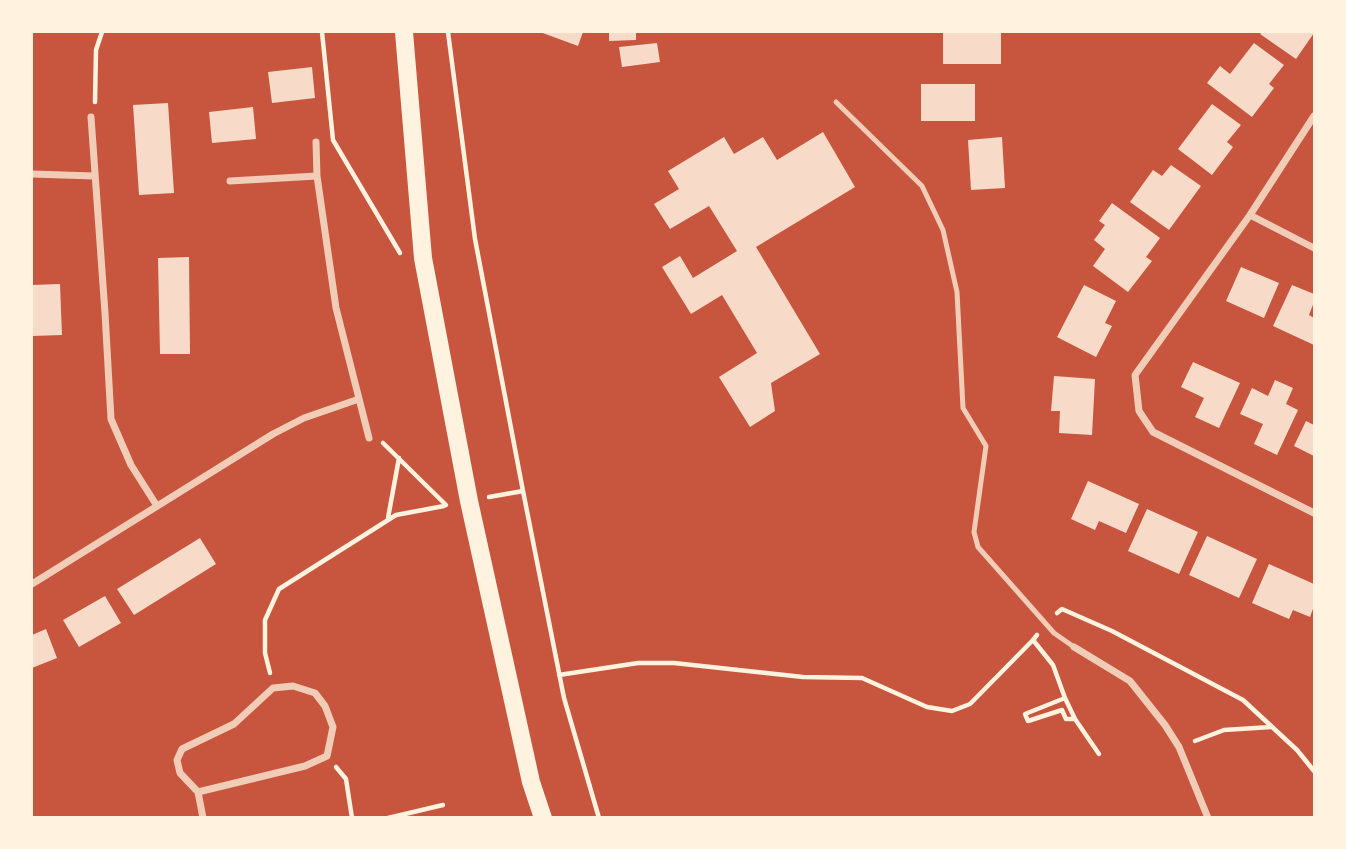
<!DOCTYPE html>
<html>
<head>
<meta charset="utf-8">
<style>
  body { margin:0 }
  #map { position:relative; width:1346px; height:849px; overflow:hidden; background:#c8553d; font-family:Overpass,sans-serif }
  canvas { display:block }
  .frame { position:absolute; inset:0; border:33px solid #fff3e0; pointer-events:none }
</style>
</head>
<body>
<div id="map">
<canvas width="1346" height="849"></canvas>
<div class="frame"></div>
</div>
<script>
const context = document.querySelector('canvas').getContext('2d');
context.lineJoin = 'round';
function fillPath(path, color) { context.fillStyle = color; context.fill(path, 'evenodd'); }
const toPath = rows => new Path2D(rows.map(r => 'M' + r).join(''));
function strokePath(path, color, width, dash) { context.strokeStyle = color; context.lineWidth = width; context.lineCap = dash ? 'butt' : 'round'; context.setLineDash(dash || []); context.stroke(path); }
fillPath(toPath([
  [540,32,583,32,578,46],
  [609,32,636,32,636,40,609,41],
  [943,32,1001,32,1001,64,943,64],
  [1262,32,1314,32,1314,33,1296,59,1260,34],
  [657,43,660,62,622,67,619,47],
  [1254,43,1284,65,1269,84,1274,88,1252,117,1207,83,1220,66,1230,74],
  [312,67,315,98,272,103,268,72],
  [921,84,975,84,975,121,921,121],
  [168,103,174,193,139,195,133,105],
  [1212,104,1241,125,1227,142,1233,147,1212,175,1178,149],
  [253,107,256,139,212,143,209,112],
  [823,132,855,187,756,247,820,354,771,383,775,411,750,427,719,377,757,353,722,295,691,314,662,267,680,256,693,278,737,251,709,206,670,229,654,204,679,189,668,171,724,137,734,154,763,137,777,160],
  [1002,137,1005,188,971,190,968,140],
  [1171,165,1201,186,1169,230,1130,202,1153,170,1162,176],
  [1112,203,1160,238,1146,257,1152,261,1128,292,1093,266,1105,249,1094,240,1105,225,1099,221],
  [189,257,190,354,160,354,158,258],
  [1241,267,1279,283,1264,318,1226,301],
  [60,284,62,335,32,336,32,285],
  [1084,285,1116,301,1105,323,1112,326,1096,357,1057,337],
  [1292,285,1314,294,1314,302,1309,315,1314,318,1314,345,1273,326],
  [1193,362,1240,383,1219,428,1195,417,1204,398,1181,387],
  [1054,376,1095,379,1092,435,1059,433,1060,411,1051,411],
  [1275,380,1293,388,1286,404,1298,410,1277,455,1254,444,1263,424,1240,414,1252,388,1268,396],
  [1306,421,1314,425,1314,456,1294,446],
  [1088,481,1139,504,1126,533,1099,521,1095,530,1071,519],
  [1147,509,1198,532,1179,574,1128,551],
  [1207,536,1257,559,1239,598,1189,575],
  [200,538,216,564,134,615,117,589],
  [1269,564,1314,584,1314,606,1310,617,1293,610,1289,619,1252,603],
  [105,596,121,623,79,647,63,620],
  [46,629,57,658,32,668,32,635]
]), '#f7dbc8');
strokePath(toPath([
  [322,32,333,140,400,253],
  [448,32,475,239,523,491,564,698,599,818],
  [95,102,96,50,102,32],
  [383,443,446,505],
  [489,497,523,491],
  [388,518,399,458],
  [1057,613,1062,609,1112,631,1243,700,1297,750,1314,771],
  [1037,635,1033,640,1053,665,1065,698,1025,714,1028,721,1062,710,1066,719,1075,719,1099,754],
  [270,673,265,653,265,620,279,589,396,515,444,506],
  [559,675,638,663,674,663,803,677,862,678,927,707,952,711,970,704,1033,640],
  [1065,698,1075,719],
  [1195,741,1224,730,1271,727],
  [336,767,346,779,352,818],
  [388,818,443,805]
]), '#fff3e0', 4.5);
strokePath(toPath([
  [836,102,922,186,943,230,957,292,963,408,986,446,974,532,978,547,1054,633,1074,647]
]), '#f1ccb7', 5);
strokePath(toPath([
  [1314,116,1250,215,1135,375,1139,411,1153,432,1314,513],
  [91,117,105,313,111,419,131,465,157,506],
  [316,142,317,176,336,308,369,438],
  [32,174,94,176],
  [230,181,317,176],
  [1250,215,1314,248],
  [32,584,273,434,304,418,359,399],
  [1074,647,1130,681,1165,725,1179,747,1208,818],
  [198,792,305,766,327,756,333,727,325,706,315,693,293,686,273,688,234,724,182,749,177,760,180,773,198,792,203,818]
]), '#f1ccb7', 7);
strokePath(toPath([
  [404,32,423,258,469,501,531,782,543,818]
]), '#fff3e0', 18);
</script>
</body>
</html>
